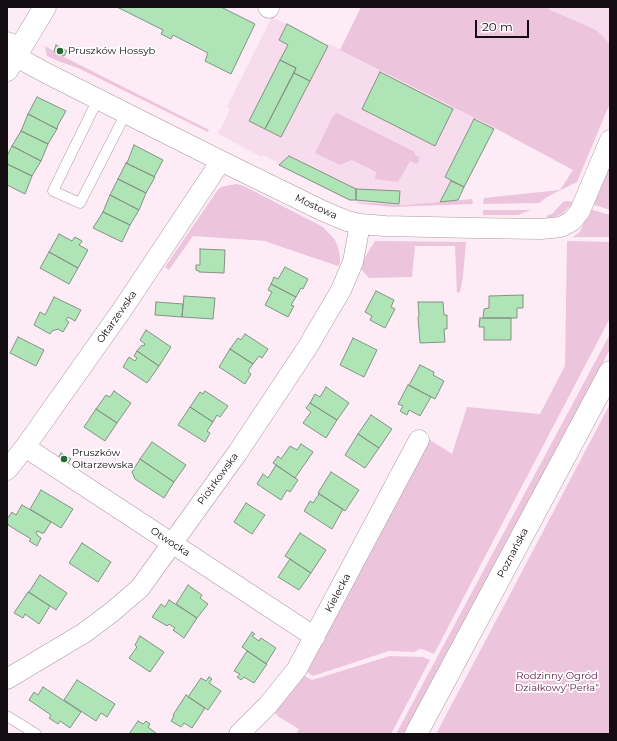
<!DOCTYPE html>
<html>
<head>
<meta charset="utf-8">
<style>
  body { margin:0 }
  #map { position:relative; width:617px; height:741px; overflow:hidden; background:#fdebf6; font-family:Montserrat,sans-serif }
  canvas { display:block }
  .frame { position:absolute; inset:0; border:8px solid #130d11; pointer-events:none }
  .scale { position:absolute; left:475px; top:20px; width:54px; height:18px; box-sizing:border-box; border:2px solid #130d11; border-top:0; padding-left:5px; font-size:12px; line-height:14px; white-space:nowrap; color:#130d11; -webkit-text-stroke:3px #fff; paint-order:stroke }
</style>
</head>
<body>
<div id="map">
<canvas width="617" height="741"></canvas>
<div class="frame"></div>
<div class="scale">20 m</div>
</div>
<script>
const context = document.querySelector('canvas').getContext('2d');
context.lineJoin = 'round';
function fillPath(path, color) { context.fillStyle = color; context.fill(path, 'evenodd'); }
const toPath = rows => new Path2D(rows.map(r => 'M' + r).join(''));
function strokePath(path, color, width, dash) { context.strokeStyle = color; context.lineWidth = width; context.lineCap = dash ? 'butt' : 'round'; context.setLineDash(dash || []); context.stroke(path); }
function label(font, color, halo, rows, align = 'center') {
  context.font = font + ' Montserrat,sans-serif'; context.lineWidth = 3.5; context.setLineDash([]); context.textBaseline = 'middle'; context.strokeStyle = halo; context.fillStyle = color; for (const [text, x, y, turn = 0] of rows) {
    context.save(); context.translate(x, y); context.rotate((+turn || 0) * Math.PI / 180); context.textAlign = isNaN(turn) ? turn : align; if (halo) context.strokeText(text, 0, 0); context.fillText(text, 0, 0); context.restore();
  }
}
fillPath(toPath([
  [532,7,610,7,610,47],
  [272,17,328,46,330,44,495,128,458,200,404,205,349,201,276,164,277,162,263,155,262,157,218,134,230,109,227,107]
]), '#f6dcec');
fillPath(toPath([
  [361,7,549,7,548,9,596,30,610,44,610,103,577,182,547,197,539,203,483,204,484,198,560,190,573,170,495,128,340,50],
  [45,46,64,57,209,130,208,132,78,68,58,61,47,56],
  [337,113,415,152,414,154,420,158,417,164,410,161,398,182,375,179,376,172,352,160,340,165,315,153,333,116],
  [610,160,610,210,592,204],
  [236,184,244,186,323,227,335,240,338,247,340,258,340,263,338,266,267,242,267,241,193,236,169,270,165,267,217,191,221,187],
  [472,199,473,204,417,206,393,207,362,204,354,202,404,205],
  [567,201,574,202,562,214,547,220,547,215,552,214,563,202],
  [590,209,610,215,610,237,573,237,580,232],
  [483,210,531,210,518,215,483,215],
  [375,241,466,242,463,276,460,292,457,293,455,246,415,246,412,277,369,278,359,267],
  [567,241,610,242,610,318,434,654,425,650,420,649,414,652,389,651,313,676,304,670,427,438,452,454,467,407,540,414,565,366],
  [610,334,610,349,404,734,396,734],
  [610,404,610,734,436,734,507,600],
  [390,656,423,657,430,660,391,734,296,734,299,729,279,717,273,711,301,674,312,680]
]), '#ecc5dd');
const building = toPath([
  [117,7,221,7,255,24,231,74,205,61,208,53,173,35,171,39,161,34,163,30,117,7],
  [287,24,328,46,310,81,294,73,296,68,280,60,288,45,279,40,287,24],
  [56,45,67,51,64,56,54,51,56,45],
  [280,60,296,68,265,129,249,121,280,60],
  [380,72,453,109,435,146,362,109,380,72],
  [294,73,310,81,281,137,265,129,294,73],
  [37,97,66,111,58,125,57,129,28,114,37,97],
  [28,114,57,129,48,144,21,131,28,114],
  [474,119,494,129,464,187,445,177,474,119],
  [21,131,48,144,41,161,12,146,21,131],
  [134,145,163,160,154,177,155,177,126,163,127,163,134,145],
  [12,146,41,161,32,176,7,164,7,156,12,146],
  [289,156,356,189,356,200,350,200,279,165,289,156],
  [126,163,155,177,146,193,118,179,126,163],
  [7,164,32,176,25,194,7,185,7,164],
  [118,179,146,193,139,210,110,195,118,179],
  [451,181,464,187,458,200,440,202,451,181],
  [356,189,400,191,399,204,356,200,356,189],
  [110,195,139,210,130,225,103,212,110,195],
  [103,212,130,225,122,242,93,228,103,212],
  [59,234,72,241,75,237,82,241,79,245,88,250,78,268,49,252,59,234],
  [200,249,225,250,224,273,199,272,199,271,196,270,196,265,200,265,200,249],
  [49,252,78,268,69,284,40,268,49,252],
  [285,267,308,279,303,289,301,288,296,297,271,284,274,277,278,279,285,267],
  [271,284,296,297,291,305,294,306,288,317,265,305,272,292,268,290,271,284],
  [376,291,394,300,391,307,395,309,385,328,370,320,372,316,365,312,376,291],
  [523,295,523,308,517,308,517,318,483,318,484,309,489,308,489,296,523,295],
  [184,296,215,298,213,319,182,317,184,296],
  [54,297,81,310,75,321,68,317,66,320,69,322,63,332,58,329,52,331,50,334,34,325,40,312,45,315,54,297],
  [156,302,183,304,182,317,155,315,156,302],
  [418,302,443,302,444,315,447,315,447,329,444,329,445,342,420,343,418,317,419,316,418,302],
  [480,318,511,318,511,340,484,340,484,327,479,327,480,318],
  [146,330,171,347,159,366,137,351,142,345,144,346,145,344,140,340,146,330],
  [245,334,268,349,262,358,259,356,253,364,230,349,238,338,241,340,245,334],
  [18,337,44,350,36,366,10,353,18,337],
  [353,338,377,350,364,377,340,365,353,338],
  [230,349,253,364,248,371,251,374,245,384,219,367,230,349],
  [137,351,159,366,147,383,123,367,129,357,135,361,137,358,134,356,137,351],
  [420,365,434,372,433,375,444,381,435,399,409,385,420,365],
  [408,385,431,397,420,416,409,410,407,415,400,411,403,406,398,404,408,385],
  [326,387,349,403,337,420,310,403,315,394,320,397,326,387],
  [114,391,131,403,117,423,96,409,106,395,110,397,114,391],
  [205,391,228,406,220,417,217,415,213,422,190,407,200,392,203,394,205,391],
  [310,403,337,420,326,438,303,423,311,412,306,408,310,403],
  [190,407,213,422,207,431,210,433,205,442,178,425,190,407],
  [96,409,117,423,105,441,84,427,96,409],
  [371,415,392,429,379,448,358,434,371,415],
  [358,434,379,448,365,468,345,455,358,434],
  [152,442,186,465,174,482,140,459,152,442],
  [301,444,313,452,295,478,273,463,278,456,281,459,290,446,297,450,301,444],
  [61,453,71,459,67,464,58,458,61,453],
  [140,459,174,482,164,498,135,479,132,472,140,459],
  [276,465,298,480,290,492,287,490,281,500,257,484,263,474,268,478,276,465],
  [331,472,359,490,345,511,318,493,331,472],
  [41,490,73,509,61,528,30,509,41,490],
  [319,494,343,509,332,529,304,511,310,501,313,503,319,494],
  [246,503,265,515,252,534,234,522,246,503],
  [22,505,51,522,44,533,42,533,37,531,36,532,38,536,41,538,37,546,29,541,31,539,8,525,7,519,12,512,16,515,22,505],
  [300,533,326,550,311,573,285,556,300,533],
  [82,543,111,562,98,582,69,563,82,543],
  [290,559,311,573,299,590,278,577,290,559],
  [40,575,67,593,56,610,29,592,40,575],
  [188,585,202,595,200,598,208,604,197,618,176,604,188,585],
  [28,592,50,606,39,624,25,614,23,618,14,613,28,592],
  [169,600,197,618,184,638,173,630,175,628,169,624,167,626,152,617,161,604,165,607,169,600],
  [252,632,255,634,252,636,259,641,261,638,276,648,266,664,242,647,252,632],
  [140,636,164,652,150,672,129,658,137,647,135,645,140,636],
  [247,651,267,664,254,683,244,677,241,680,237,677,240,674,234,671,247,651],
  [209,677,212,679,209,683,221,691,208,710,188,697,201,678,206,681,209,677],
  [77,680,115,704,107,717,101,713,96,721,64,700,77,680],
  [43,687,81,712,70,728,60,721,58,724,49,718,51,715,29,700,34,692,38,695,43,687],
  [186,695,205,708,192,728,184,723,181,727,171,721,174,716,173,715,186,695],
  [138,721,143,724,146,721,150,724,148,727,157,734,129,734,138,721]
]);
fillPath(building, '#afe5b6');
strokePath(building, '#849285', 1);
const lane = toPath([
  [98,99,53,191,80,203,126,113],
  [7,716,36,734]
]);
const street = toPath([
  [268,7,269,8],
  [7,42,12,44,24,61,44,72,221,161,323,211,347,221,360,224,385,226,474,228,541,229,561,227,572,221,580,211,610,140],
  [25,447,315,637],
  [7,470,25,447,122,310,221,161],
  [7,679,84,633,112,612,140,588,238,452,307,348,341,290,353,262,360,224],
  [239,734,268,705,297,669,419,440]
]);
const secondary = toPath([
  [7,70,45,7],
  [416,734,610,372]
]);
strokePath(lane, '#ab9aa4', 11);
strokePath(street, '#ab9aa4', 21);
strokePath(secondary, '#ab9aa4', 23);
strokePath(lane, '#fff', 10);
strokePath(street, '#fff', 20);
strokePath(secondary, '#fff', 22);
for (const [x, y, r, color] of [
  [60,51,4,"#246834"],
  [64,459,4,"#246834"]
]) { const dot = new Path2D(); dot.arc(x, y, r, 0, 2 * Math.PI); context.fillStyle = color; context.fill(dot); strokePath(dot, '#fff', 1.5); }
label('10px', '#130d11', '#fff', [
  ["Pruszków Hossyb",68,51],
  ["Pruszków",72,453],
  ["Ołtarzewska",72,465]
], 'left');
label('10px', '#130d11', '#fff', [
  ["Mostowa",316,207,25],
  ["Ołtarzewska",117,317,-55],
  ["Piotrkowska",218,479,-54],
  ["Otwocka",170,542,33],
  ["Poznańska",513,553,-62],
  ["Kielecka",338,593,-62]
]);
label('10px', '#5d194b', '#fff', [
  ["Rodzinny Ogród",557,676],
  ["Działkowy\"Perła\"",557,688]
]);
</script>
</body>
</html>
